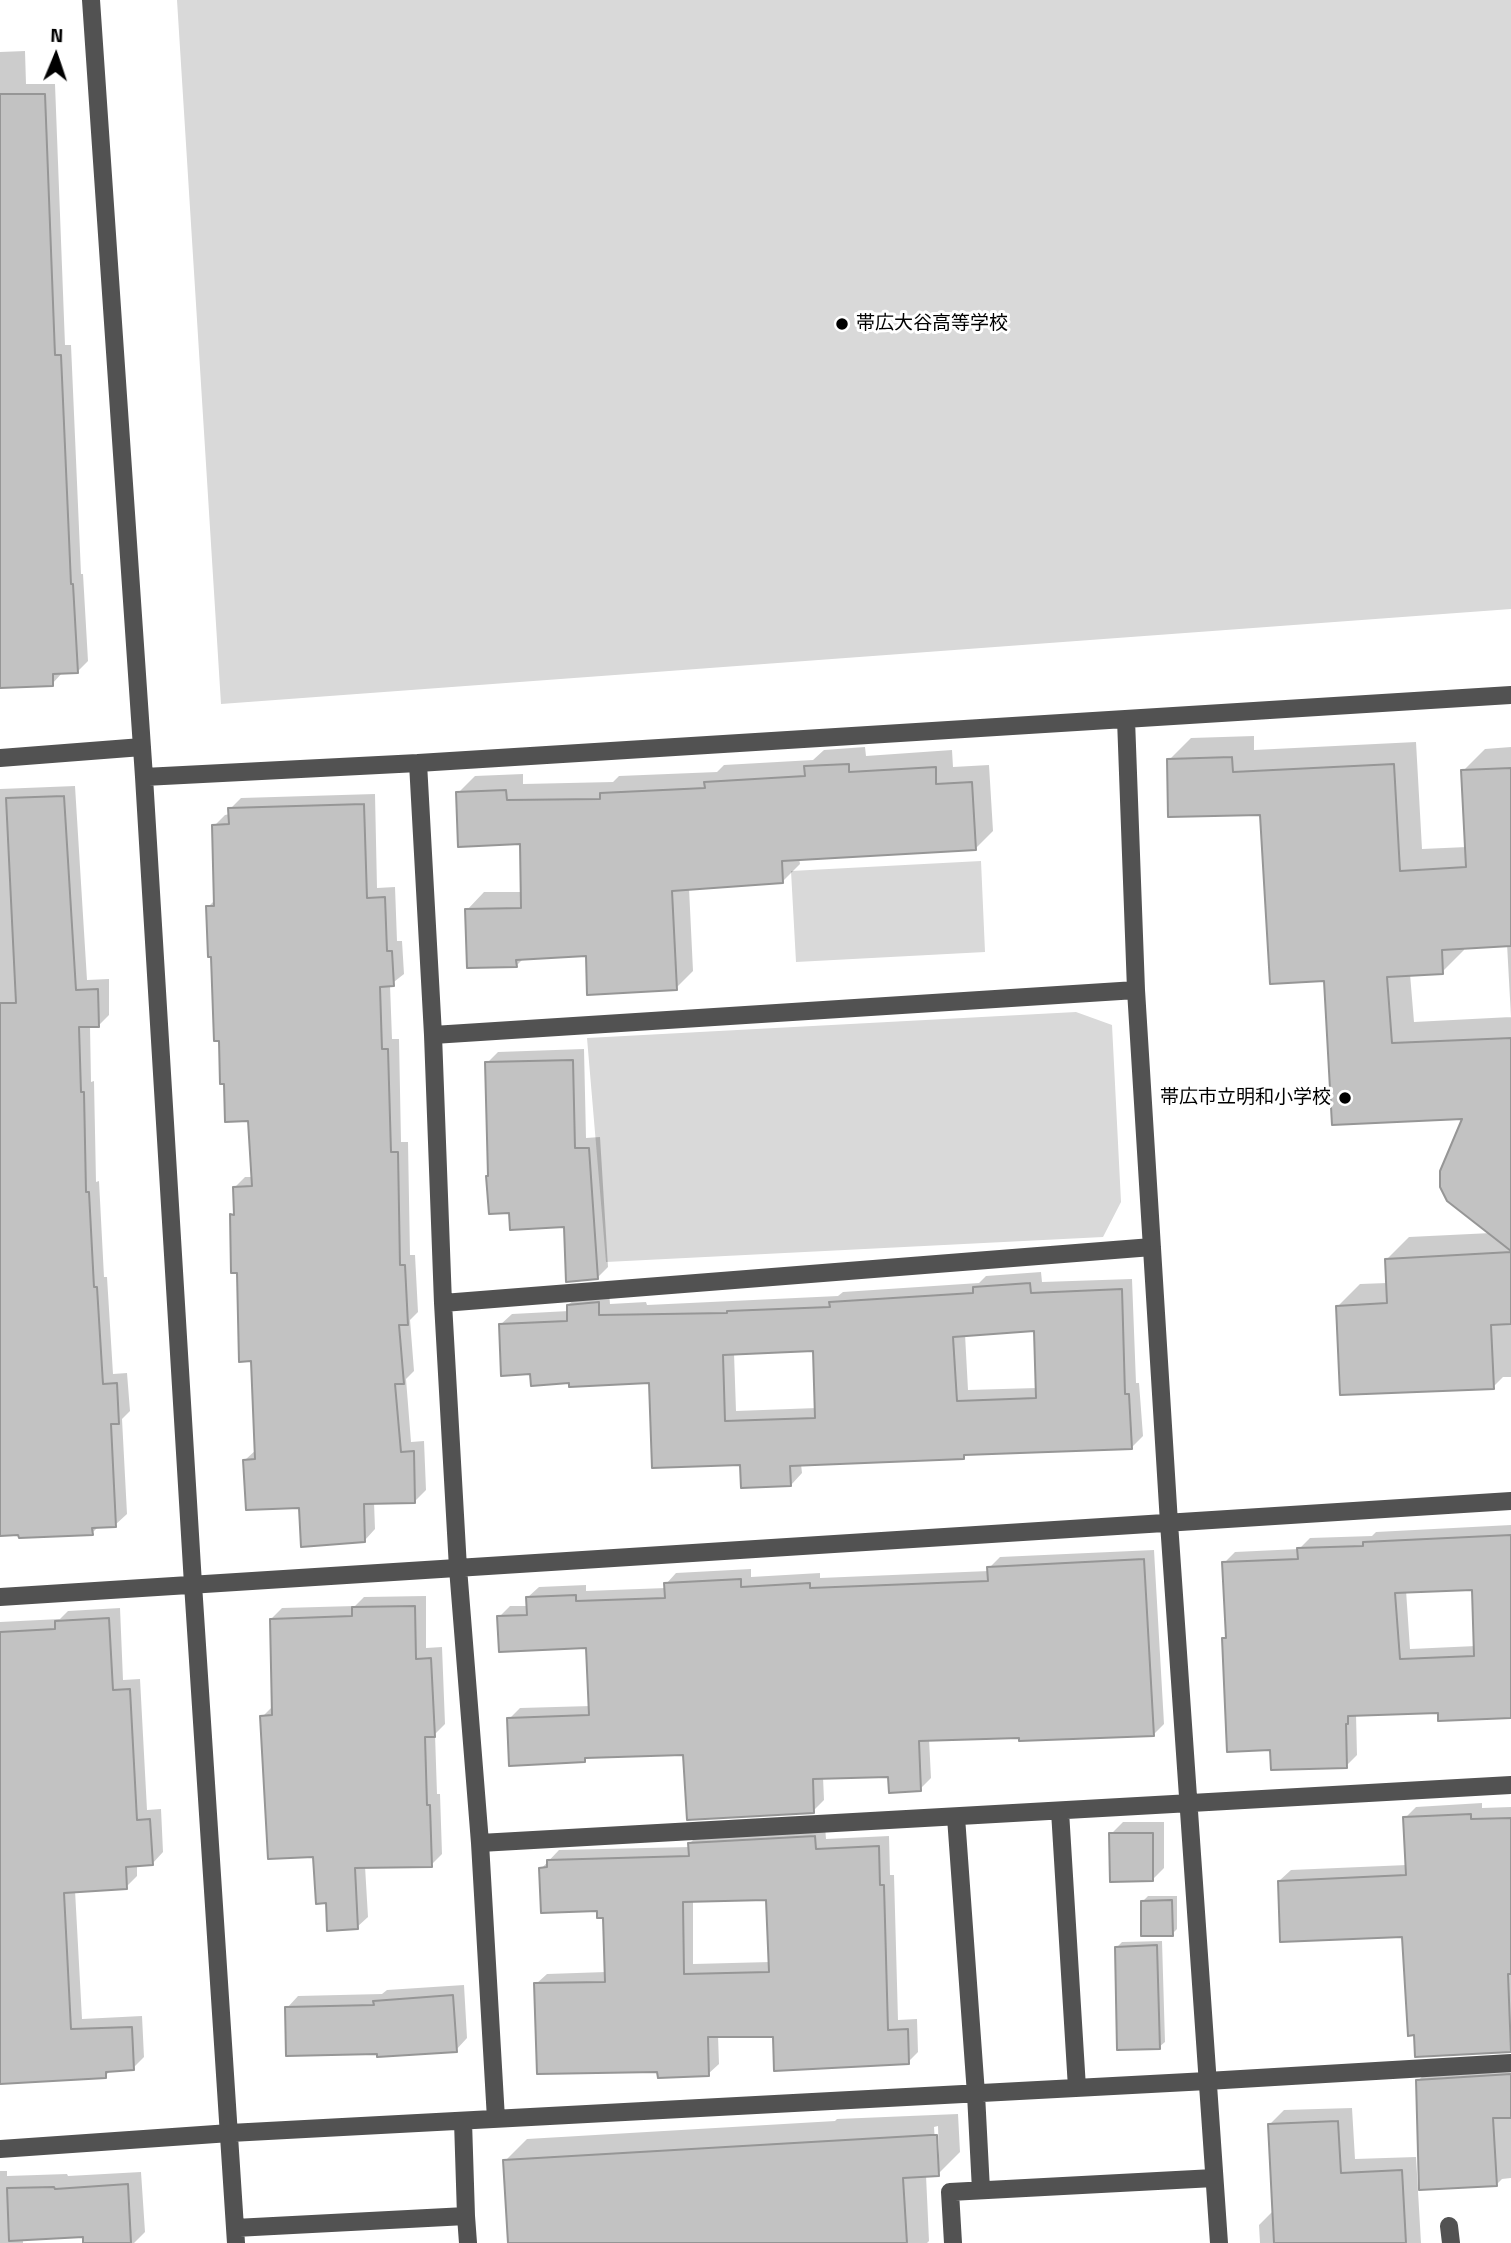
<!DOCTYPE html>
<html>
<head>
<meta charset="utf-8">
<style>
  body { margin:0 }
  #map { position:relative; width:1511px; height:2243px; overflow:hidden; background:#fff; font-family:"Titillium Web",sans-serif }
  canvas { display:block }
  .north { position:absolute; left:21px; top:21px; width:70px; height:70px; -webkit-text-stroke:5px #fff; paint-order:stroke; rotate:2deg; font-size:19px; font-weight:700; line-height:28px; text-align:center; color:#000 }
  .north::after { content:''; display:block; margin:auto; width:24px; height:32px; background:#000; clip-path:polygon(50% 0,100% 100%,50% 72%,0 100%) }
</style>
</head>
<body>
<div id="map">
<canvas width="1511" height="2243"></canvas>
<div class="north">N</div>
</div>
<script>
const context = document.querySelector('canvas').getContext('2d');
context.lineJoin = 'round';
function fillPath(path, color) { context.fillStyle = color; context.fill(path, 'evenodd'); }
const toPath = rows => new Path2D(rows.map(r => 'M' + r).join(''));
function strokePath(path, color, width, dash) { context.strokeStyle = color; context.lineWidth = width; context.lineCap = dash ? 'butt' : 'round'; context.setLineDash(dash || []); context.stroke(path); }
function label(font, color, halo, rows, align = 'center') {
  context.font = font + ' "Titillium Web","Noto Sans JP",sans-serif'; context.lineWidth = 6; context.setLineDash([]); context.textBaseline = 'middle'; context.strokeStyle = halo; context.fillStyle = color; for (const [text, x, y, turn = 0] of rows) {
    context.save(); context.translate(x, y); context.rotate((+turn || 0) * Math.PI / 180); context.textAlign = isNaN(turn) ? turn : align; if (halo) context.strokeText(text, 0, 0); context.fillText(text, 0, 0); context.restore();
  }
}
fillPath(toPath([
  [177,0,1511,0,1511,609,221,704],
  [981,861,985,952,796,962,791,871],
  [1076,1012,1112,1025,1121,1202,1103,1237,606,1262,587,1038]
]), '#d9d9d9');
fillPath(toPath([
  [25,51,26,84,55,84,65,345,71,345,81,574,83,574,88,661,77,672,63,672,52,684,0,687,0,52],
  [1254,736,1254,750,1416,742,1422,849,1467,847,1463,771,1485,749,1511,747,1511,1377,1503,1377,1493,1387,1338,1306,1360,1284,1387,1283,1386,1260,1409,1237,1491,1233,1465,1117,1326,979,1262,813,1169,760,1191,738],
  [1507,944,1511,1017,1414,1022,1410,974,1442,972,1464,950,1464,947],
  [865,747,866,756,952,750,953,767,989,765,993,831,976,848,799,858,800,864,783,881,689,888,693,971,676,988,587,955,524,958,516,966,467,910,484,892,522,892,522,842,458,793,475,776,523,774,523,784,613,782,619,776,717,772,724,765,813,760,824,750],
  [75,786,87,980,109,979,109,1015,98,1026,90,1026,91,1082,94,1081,96,1182,99,1181,104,1277,107,1277,113,1374,127,1373,130,1411,122,1419,127,1514,115,1525,99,1526,92,1533,0,1534,0,789],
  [375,794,377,888,395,887,397,941,402,941,404,974,390,985,392,1039,399,1039,401,1142,408,1142,410,1255,415,1255,418,1312,410,1320,414,1371,406,1379,411,1442,424,1441,426,1490,415,1501,374,1502,375,1529,365,1540,301,1506,245,1460,257,1449,252,1359,232,1215,235,1212,234,1188,245,1177,253,1177,250,1119,220,1039,208,907,216,899,214,826,225,815,230,814,230,809,241,798],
  [584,1049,586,1138,600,1137,608,1267,597,1278,565,1225,511,1211,490,1175,487,1063,498,1052],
  [1041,1272,1042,1282,1132,1279,1136,1383,1139,1383,1143,1436,1132,1447,968,1453,963,1457,801,1464,802,1473,791,1485,742,1464,650,1382,570,1381,532,1372,500,1325,512,1314,569,1311,568,1305,580,1294,609,1292,610,1304,646,1302,647,1305,838,1296,843,1292,979,1283,986,1276],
  [1036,1330,1037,1388,968,1390,965,1334],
  [815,1350,817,1408,736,1411,734,1353],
  [1511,1525,1511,1717,1440,1711,1356,1714,1357,1755,1346,1766,1272,1748,1223,1639,1227,1635,1224,1563,1235,1552,1299,1549,1310,1538,1372,1536,1376,1532],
  [1474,1588,1476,1646,1410,1649,1406,1590],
  [1154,1550,1164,1724,1153,1735,929,1739,931,1778,920,1789,889,1775,823,1777,824,1800,813,1811,685,1753,589,1756,585,1760,509,1719,520,1708,591,1706,588,1646,499,1617,510,1606,528,1606,528,1597,539,1587,586,1585,586,1591,666,1588,666,1584,676,1573,751,1569,751,1577,820,1573,820,1578,989,1571,989,1568,1000,1557],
  [426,1596,426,1648,442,1647,445,1724,435,1734,437,1794,440,1794,442,1854,431,1865,365,1866,368,1917,357,1927,327,1901,315,1855,262,1717,273,1706,271,1619,282,1608,355,1606,364,1597],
  [120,1608,123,1680,140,1679,147,1810,161,1809,163,1852,152,1864,137,1865,137,1876,126,1887,75,1890,82,2019,142,2016,144,2057,133,2068,112,2069,105,2076,0,2083,0,1622,60,1619,68,1611],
  [1482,1803,1482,1808,1511,1807,1511,2050,1417,2055,1403,1935,1279,1881,1291,1870,1407,1865,1405,1818,1416,1807],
  [1123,1822,1164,1822,1164,1868,1153,1879,1111,1834],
  [825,1826,826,1839,889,1836,890,1875,894,1875,898,2020,917,2019,918,2052,908,2062,774,2035,718,2035,719,2064,708,2074,536,1984,547,1974,606,1972,604,1916,598,1909,541,1869,559,1850,690,1847,690,1843,700,1833],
  [767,1898,770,1962,693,1964,693,1900],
  [1148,1896,1177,1896,1177,1929,1172,1934,1142,1902],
  [1162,1941,1165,2042,1159,2047,1117,1947,1122,1942],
  [464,1985,467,2038,456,2050,378,2052,287,2008,298,1996,382,1994,387,1990],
  [1511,2064,1511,2178,1502,2179,1496,2185,1418,2081,1429,2069],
  [1352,2108,1355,2159,1416,2157,1421,2243,1260,2243,1259,2225,1274,2210,1269,2125,1284,2110],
  [958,2114,960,2152,938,2174,926,2175,929,2241,927,2243,509,2243,505,2161,527,2139,835,2121,837,2119],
  [938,2126,939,2156,936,2156,934,2127],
  [0,2171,7,2171,7,2176,67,2174,68,2176,141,2172,145,2232,134,2243,85,2243,84,2235,23,2239,23,2243,0,2243]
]), '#0003');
const building = toPath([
  [0,94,45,94,55,355,61,355,71,584,73,584,78,673,53,674,53,686,0,688,0,94],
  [1232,757,1233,772,1394,764,1400,871,1466,867,1461,770,1511,768,1511,946,1442,950,1443,974,1387,977,1392,1043,1511,1038,1511,1251,1447,1201,1440,1187,1440,1171,1462,1119,1332,1125,1324,981,1270,984,1260,815,1168,817,1167,759,1232,757],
  [849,764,849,772,936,767,936,784,972,782,976,850,782,861,783,883,672,891,677,990,587,995,586,956,516,960,517,967,467,968,465,909,521,908,520,844,458,847,456,792,506,790,507,800,600,799,600,793,705,788,704,782,805,776,804,766,849,764],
  [64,796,76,990,98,989,99,1027,79,1027,81,1092,84,1092,86,1192,89,1192,94,1287,97,1287,103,1384,117,1383,119,1424,111,1424,116,1527,92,1528,93,1535,19,1538,18,1535,0,1536,0,1003,16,1003,6,798,64,796],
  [364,804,367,898,385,897,387,951,392,951,394,986,380,987,382,1049,388,1049,391,1152,398,1152,400,1265,405,1265,408,1325,399,1325,404,1384,395,1384,401,1452,414,1451,415,1503,364,1504,365,1542,301,1547,299,1508,246,1510,243,1460,255,1459,251,1361,239,1362,237,1273,231,1273,230,1214,234,1215,233,1187,252,1186,248,1121,225,1122,224,1084,220,1084,219,1041,214,1041,211,957,208,957,206,906,214,906,212,825,229,824,228,808,364,804],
  [573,1060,575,1148,589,1148,598,1279,566,1282,564,1227,510,1230,509,1213,489,1214,486,1176,488,1176,485,1062,573,1060],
  [1511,1252,1511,1324,1491,1325,1494,1389,1340,1395,1336,1306,1387,1303,1385,1259,1511,1252],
  [1030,1283,1031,1293,1122,1289,1125,1394,1129,1394,1132,1449,964,1455,964,1459,790,1466,791,1486,741,1488,740,1465,652,1468,649,1383,569,1387,569,1383,531,1386,530,1374,501,1376,499,1324,567,1321,567,1305,599,1302,599,1315,727,1313,727,1311,830,1307,829,1302,973,1293,973,1287,1030,1283],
  [1034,1331,1036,1398,957,1401,953,1337,1034,1331],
  [813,1351,815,1418,725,1421,723,1355,813,1351],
  [1511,1535,1511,1718,1438,1721,1438,1713,1348,1716,1348,1724,1346,1724,1347,1768,1271,1770,1270,1750,1227,1752,1222,1638,1226,1638,1222,1562,1298,1559,1297,1548,1363,1546,1363,1542,1511,1535],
  [1472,1590,1474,1656,1400,1659,1395,1593,1472,1590],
  [1144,1559,1154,1736,1019,1741,1019,1738,919,1741,921,1791,889,1793,888,1777,813,1779,814,1813,687,1820,683,1755,585,1758,585,1762,509,1766,507,1718,589,1715,586,1648,499,1652,497,1616,527,1615,526,1597,576,1595,576,1601,665,1598,664,1583,741,1579,741,1587,810,1583,810,1588,988,1581,987,1567,1144,1559],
  [415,1606,416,1659,431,1658,435,1737,425,1737,427,1805,430,1805,432,1867,355,1868,358,1929,327,1931,326,1903,316,1904,313,1857,268,1859,260,1716,272,1715,270,1619,352,1616,352,1607,415,1606],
  [109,1618,113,1690,130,1689,137,1820,150,1819,153,1865,126,1867,127,1889,64,1893,71,2029,132,2027,134,2070,106,2072,106,2078,0,2084,0,1632,55,1629,55,1621,109,1618],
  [1471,1814,1471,1819,1511,1818,1511,1974,1508,1974,1511,2052,1415,2057,1414,2035,1408,2036,1402,1937,1280,1942,1278,1881,1406,1875,1403,1817,1471,1814],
  [1109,1833,1153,1833,1153,1881,1110,1882,1109,1833],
  [815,1836,816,1849,879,1846,880,1885,884,1885,888,2030,908,2029,909,2064,774,2071,773,2037,708,2037,709,2076,658,2078,657,2072,537,2074,534,1983,605,1982,603,1918,597,1918,597,1911,541,1913,539,1868,547,1867,547,1860,689,1856,688,1843,815,1836],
  [766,1900,769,1972,684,1974,683,1902,766,1900],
  [1172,1900,1173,1936,1141,1936,1141,1901,1172,1900],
  [1157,1945,1160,2049,1117,2050,1115,1947,1157,1945],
  [453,1995,457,2052,377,2057,377,2054,286,2056,285,2007,374,2005,373,2001,453,1995],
  [1511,2074,1511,2118,1493,2118,1497,2186,1419,2190,1416,2080,1511,2074],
  [1338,2121,1341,2173,1402,2170,1406,2243,1274,2243,1268,2124,1338,2121],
  [931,2135,937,2135,939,2176,903,2178,907,2243,508,2243,503,2160,931,2135],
  [128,2184,131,2243,83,2243,83,2237,9,2241,7,2188,54,2187,55,2189,128,2184]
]);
fillPath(building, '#c2c2c2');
strokePath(building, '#969696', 2);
strokePath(toPath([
  [91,0,144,777,193,1584,236,2243],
  [1126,719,1136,990,1169,1523,1219,2243],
  [0,758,142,747],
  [418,763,433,1035,443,1303,458,1568,480,1843,496,2119],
  [144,777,418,763,1511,695],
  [433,1035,1136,990],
  [443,1303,1152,1247],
  [0,1597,1511,1501],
  [1060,1811,1077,2088],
  [956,1817,976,2094,981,2190],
  [480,1843,1511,1785],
  [0,2149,230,2133,1207,2081,1511,2063],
  [466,2216,468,2243],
  [1449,2226,1451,2243],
  [235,2228,466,2216,463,2121],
  [953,2243,950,2192,1214,2178]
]), '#525252', 18);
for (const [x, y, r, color] of [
  [842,324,7,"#000"],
  [1345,1098,7,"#000"]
]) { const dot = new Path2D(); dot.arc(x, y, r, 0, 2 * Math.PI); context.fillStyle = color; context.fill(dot); strokePath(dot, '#fff', 2.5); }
label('19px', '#000', '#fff', [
  ["帯広大谷高等学校",856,324],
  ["帯広市立明和小学校",1331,1098,"right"]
], 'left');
</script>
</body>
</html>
